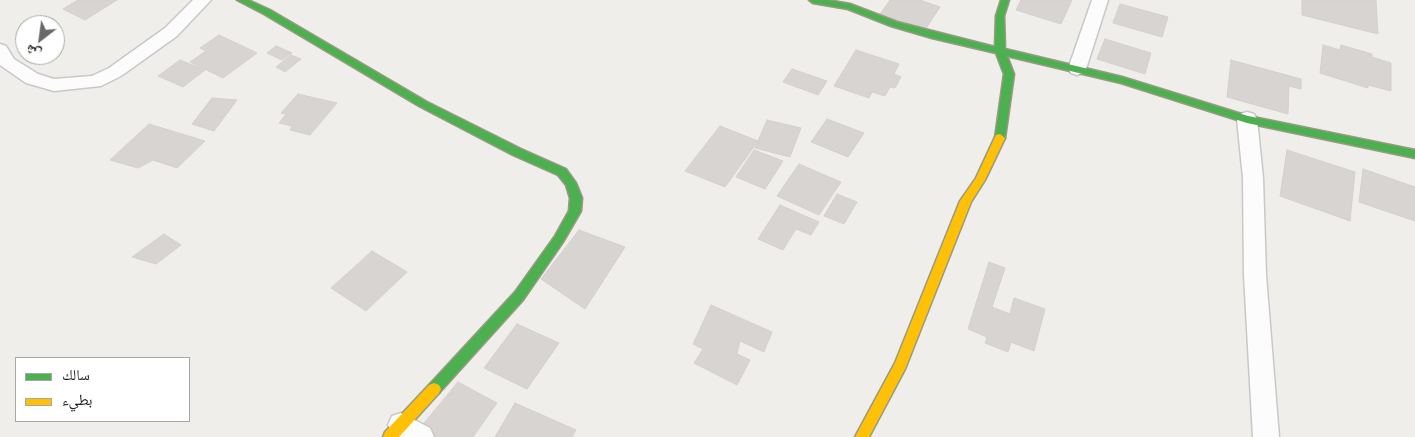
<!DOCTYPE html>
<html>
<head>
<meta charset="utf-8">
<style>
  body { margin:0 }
  #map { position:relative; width:1415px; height:437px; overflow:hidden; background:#f0eeeb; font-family:"Archivo Narrow","Noto Naskh Arabic",sans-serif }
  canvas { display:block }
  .legend { position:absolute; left:15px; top:357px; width:175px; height:65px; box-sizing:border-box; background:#fff; border:1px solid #a7a7a7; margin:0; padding:6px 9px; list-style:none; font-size:15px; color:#222 }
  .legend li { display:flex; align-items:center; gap:10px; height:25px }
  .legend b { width:25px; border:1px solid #a7a7a7 }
  .north { position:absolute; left:15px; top:15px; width:50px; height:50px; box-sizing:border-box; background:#fff; border:1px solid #a7a7a7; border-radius:50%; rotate:210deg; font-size:14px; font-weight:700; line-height:20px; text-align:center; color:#222 }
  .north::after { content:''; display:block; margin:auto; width:18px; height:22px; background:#6a6968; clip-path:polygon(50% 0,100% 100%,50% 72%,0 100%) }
</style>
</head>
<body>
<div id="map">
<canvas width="1415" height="437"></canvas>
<ul class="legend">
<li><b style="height:6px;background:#4caf50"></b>سالك</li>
<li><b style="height:6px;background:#ffc107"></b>بطيء</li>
</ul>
<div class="north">ش</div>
</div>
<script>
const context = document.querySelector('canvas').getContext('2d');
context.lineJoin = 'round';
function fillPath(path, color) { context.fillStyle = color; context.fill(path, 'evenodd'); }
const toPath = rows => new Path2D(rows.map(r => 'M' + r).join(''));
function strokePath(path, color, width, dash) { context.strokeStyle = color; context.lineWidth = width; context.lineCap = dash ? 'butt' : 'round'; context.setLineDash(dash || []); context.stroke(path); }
const building = toPath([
  [78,0,117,0,85,20,63,9,78,0],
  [890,0,920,0,940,7,925,30,880,14,890,0],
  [1021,0,1072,0,1061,24,1016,10,1021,0],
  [1302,0,1376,0,1378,34,1302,15,1302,0],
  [1120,4,1168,17,1162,37,1113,23,1120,4],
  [219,35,257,53,223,78,190,62,206,51,200,48,219,35],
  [1105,39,1151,53,1145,74,1097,59,1105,39],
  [1323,45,1340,50,1341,45,1372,54,1372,57,1391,63,1391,91,1368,85,1368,88,1320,73,1323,45],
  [276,46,292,53,282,60,267,53,276,46],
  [856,50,899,64,894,74,901,77,895,88,890,87,885,96,872,92,869,98,834,86,856,50],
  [291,55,301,59,285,72,276,67,291,55],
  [180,60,205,70,183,87,158,76,180,60],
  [1231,60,1301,79,1301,89,1289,86,1288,114,1227,97,1231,60],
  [792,69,827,81,818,95,783,82,792,69],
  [298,94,337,103,310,135,290,130,292,126,279,123,286,114,281,113,298,94],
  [212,98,237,100,214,131,192,124,212,98],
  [827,119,864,133,848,157,811,142,827,119],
  [767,120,801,128,790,157,755,148,767,120],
  [149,124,205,141,177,168,153,160,138,168,110,160,149,124],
  [720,126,758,141,725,187,685,171,720,126],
  [754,150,783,161,765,189,736,177,754,150],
  [1287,150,1355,172,1350,221,1280,196,1287,150],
  [799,164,841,182,819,215,777,196,799,164],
  [1363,169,1415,187,1415,221,1359,202,1363,169],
  [837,194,857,202,844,224,824,216,837,194],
  [780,205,819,222,811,235,796,229,783,250,758,239,780,205],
  [579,230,625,247,585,309,541,279,579,230],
  [164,234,181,245,156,264,132,257,164,234],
  [372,251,407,272,366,311,331,288,372,251],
  [989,262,1005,268,992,307,1010,314,1014,298,1045,309,1034,351,1011,342,1008,352,985,343,987,337,968,329,989,262],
  [711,305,772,332,764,352,740,341,737,354,750,360,737,385,694,363,703,349,693,344,711,305],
  [517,324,559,343,527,389,484,368,517,324],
  [458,382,497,403,473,437,421,437,415,434,458,382],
  [515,403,576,430,572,437,495,437,515,403]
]);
fillPath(building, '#d7d4d2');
strokePath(building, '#d3d0cc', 1);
const street = toPath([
  [193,0,211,0,177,36,121,76,101,86,54,91,26,83,0,65,0,44,6,46,14,59,38,74,54,79,92,76,109,68,165,28,193,0],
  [1092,0,1108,0,1086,69,1083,73,1077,75,1071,73,1068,69,1092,0],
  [1247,112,1254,114,1257,119,1263,178,1266,275,1279,437,1253,437,1244,275,1243,178,1237,119,1240,114,1247,112],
  [401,413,430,428,434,437,397,437,392,434,388,425,392,416,401,413]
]);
const fast = toPath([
  [237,0,248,0,270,10,427,102,521,149,566,169,576,183,582,198,581,211,563,242,523,300,439,393,434,395,429,393,427,389,429,385,515,292,555,236,569,211,570,198,566,185,558,175,513,155,419,106,264,14,237,0],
  [809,0,827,0,850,4,897,22,995,47,996,16,1001,0,1009,0,1004,16,1005,49,1122,77,1248,116,1415,150,1415,158,1247,123,1121,83,1007,56,1014,74,1005,138,1000,142,995,138,1004,74,996,53,932,38,891,26,848,9,813,3,809,0]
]);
const slow = toPath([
  [1000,134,1005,138,985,180,971,202,905,369,869,437,855,437,895,363,960,201,976,178,996,135,1000,134],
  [434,383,439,385,441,389,439,393,399,437,383,437,385,432,429,385,434,383]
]);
strokePath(street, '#c9c8c7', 3);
strokePath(fast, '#999a82', 3);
strokePath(slow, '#999a82', 3);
fillPath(street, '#fdfcfc');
fillPath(fast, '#4caf50');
fillPath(slow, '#ffc107');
</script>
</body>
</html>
